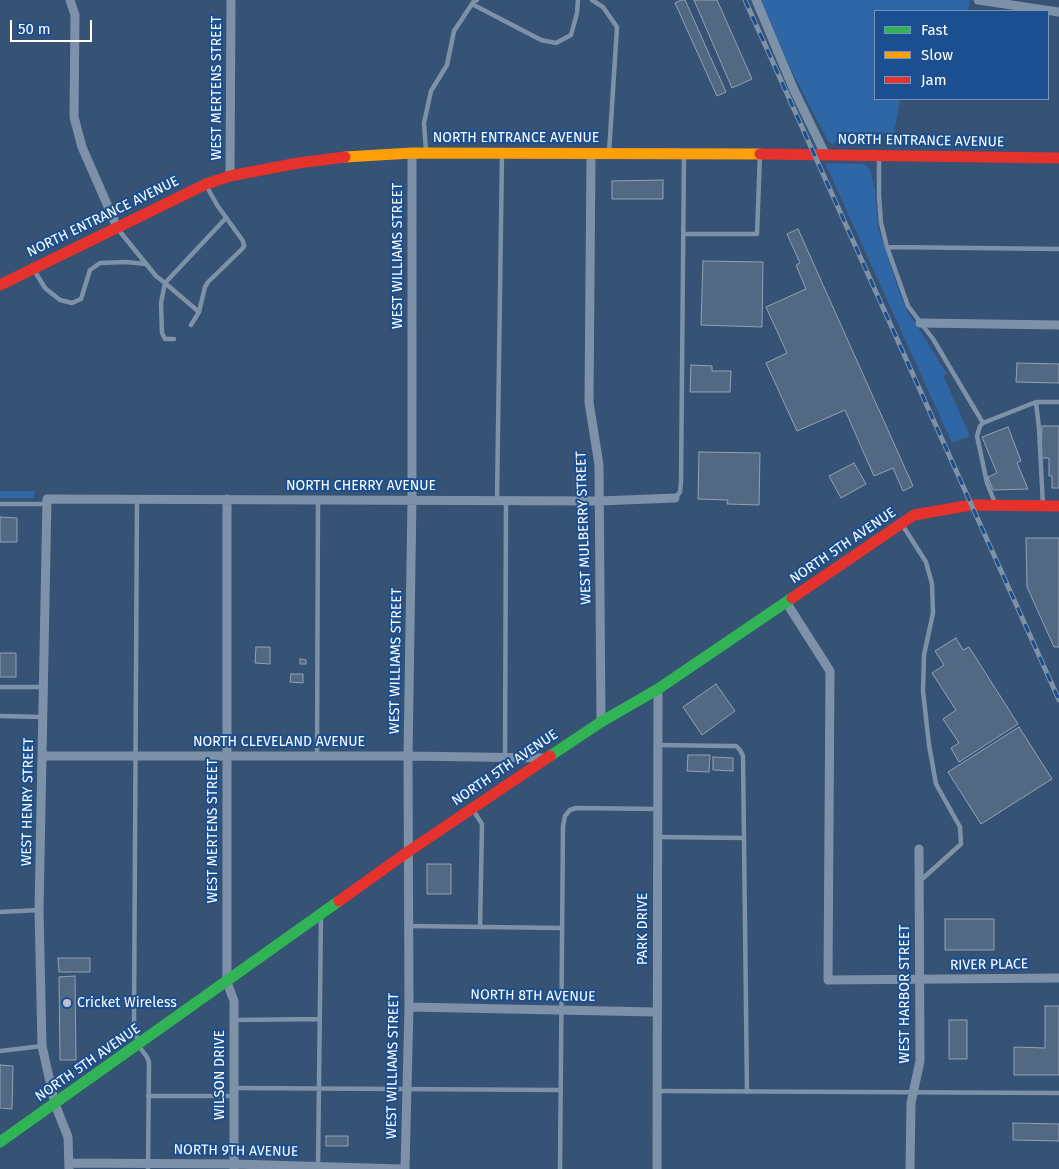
<!DOCTYPE html>
<html>
<head>
<meta charset="utf-8">
<style>
  body { margin:0 }
  #map { position:relative; width:1059px; height:1169px; overflow:hidden; background:#365274; font-family:"Fira Sans",sans-serif }
  canvas { display:block }
  .legend { position:absolute; left:874px; top:10px; width:175px; height:90px; box-sizing:border-box; background:#1b4f8f; border:1px solid #7695bc; margin:0; padding:6px 9px; list-style:none; font-size:15px; color:#fff }
  .legend li { display:flex; align-items:center; gap:10px; height:25px }
  .legend b { width:25px; border:1px solid #7695bc }
  .scale { position:absolute; left:10px; top:20px; width:82px; height:22px; box-sizing:border-box; border:2px solid #fff; border-top:0; padding-left:6px; font-size:15px; line-height:18px; white-space:nowrap; color:#fff; -webkit-text-stroke:4px #1b4f8f; paint-order:stroke }
</style>
</head>
<body>
<div id="map">
<canvas width="1059" height="1169"></canvas>
<ul class="legend">
<li><b style="height:6px;background:#30b455"></b>Fast</li>
<li><b style="height:6px;background:#ff9f0a"></b>Slow</li>
<li><b style="height:6px;background:#e5322d"></b>Jam</li>
</ul>
<div class="scale">50 m</div>
</div>
<script>
const context = document.querySelector('canvas').getContext('2d');
context.lineJoin = 'round';
function fillPath(path, color) { context.fillStyle = color; context.fill(path, 'evenodd'); }
const toPath = rows => new Path2D(rows.map(r => 'M' + r).join(''));
function strokePath(path, color, width, dash) { context.strokeStyle = color; context.lineWidth = width; context.lineCap = dash ? 'butt' : 'round'; context.setLineDash(dash || []); context.stroke(path); }
function label(font, color, halo, rows, align = 'center') {
  context.font = font + ' "Fira Sans",sans-serif'; context.lineWidth = 4; context.setLineDash([]); context.textBaseline = 'middle'; context.strokeStyle = halo; context.fillStyle = color; for (const [text, x, y, turn = 0] of rows) {
    context.save(); context.translate(x, y); context.rotate((+turn || 0) * Math.PI / 180); context.textAlign = isNaN(turn) ? turn : align; if (halo) context.strokeText(text, 0, 0); context.fillText(text, 0, 0); context.restore();
  }
}
fillPath(toPath([
  [760,0,970,0,968,11,875,11,875,99,900,99,894,133,842,132,833,145,828,141,791,70],
  [825,163,864,164,870,169,875,190,878,227,900,294,908,313,916,324,947,374,943,375,970,436,952,443],
  [0,491,35,491,34,498,0,498]
]), '#2f66a5');
const building = toPath([
  [681,0,685,0,726,92,717,96,675,3,681,0],
  [694,0,717,0,752,79,732,88,694,0],
  [663,180,663,199,612,199,612,181,663,180],
  [798,229,913,486,903,491,893,468,874,476,845,410,797,431,766,363,787,353,766,307,806,289,796,265,800,263,787,234,798,229],
  [703,261,763,262,762,327,701,325,703,261],
  [1017,363,1059,364,1059,383,1016,382,1017,363],
  [691,365,712,366,712,371,731,371,730,392,690,392,691,365],
  [1042,426,1059,426,1059,488,1052,488,1052,476,1049,476,1049,458,1041,458,1042,426],
  [1008,427,1021,461,1017,463,1028,489,993,490,988,477,997,473,982,437,1008,427],
  [699,452,760,453,759,505,727,504,728,500,698,499,699,452],
  [854,463,866,484,841,498,829,476,854,463],
  [0,517,17,518,17,542,0,542,0,517],
  [1026,538,1059,538,1059,647,1054,647,1027,587,1026,538],
  [956,638,963,650,969,647,1018,724,959,762,951,748,959,743,943,719,956,710,932,673,944,665,935,651,956,638],
  [256,647,270,647,270,664,255,663,256,647],
  [0,653,16,653,16,677,0,677,0,653],
  [300,659,306,660,306,664,300,664,300,659],
  [291,674,303,674,303,683,290,682,291,674],
  [716,684,735,711,702,735,683,707,716,684],
  [1019,727,1052,779,981,824,948,772,1019,727],
  [688,755,710,755,709,772,687,771,688,755],
  [713,757,733,758,733,771,713,770,713,757],
  [427,864,451,864,451,894,427,894,427,864],
  [945,919,994,919,994,950,945,950,945,919],
  [58,958,90,958,90,972,59,972,58,958],
  [75,976,76,1060,60,1060,59,977,75,976],
  [1045,1006,1059,1006,1059,1075,1014,1075,1014,1047,1045,1048,1045,1006],
  [949,1020,967,1020,967,1059,949,1059,949,1020],
  [0,1065,13,1066,12,1109,0,1108,0,1065],
  [1013,1123,1059,1124,1059,1141,1013,1140,1013,1123],
  [326,1136,348,1136,348,1146,326,1146,326,1136]
]);
fillPath(building, '#526984');
strokePath(building, '#92a2b6', 1);
strokePath(toPath([
  [592,0,603,7,617,27,609,153],
  [472,4,541,40,556,43,571,35,577,13,578,0],
  [426,151,424,123,431,91,447,65,454,31,474,1,477,0],
  [879,157,879,196,881,223,887,247,908,306,933,339,983,423],
  [117,228,156,276,165,283,161,303,162,333,165,339,174,339],
  [684,234,757,234,760,154],
  [887,247,1059,249],
  [34,270,45,288,60,300,72,303,81,299,90,270,100,263,126,262,146,264],
  [199,312,165,283,226,218],
  [191,325,199,312,205,287,208,282,242,249,244,246,243,241,217,205,206,185],
  [1036,402,1039,428,1043,506],
  [675,498,680,492,681,482,684,154],
  [137,499,134,1020,138,1045,147,1057,149,1062,148,1169],
  [497,500,502,154],
  [995,503,987,483,977,436,980,426,983,423,1036,402,1059,402],
  [0,504,47,504],
  [903,526,926,562,932,584,933,613,924,655,923,691,929,745,936,784,960,827,961,844,920,881],
  [0,687,44,687],
  [0,716,43,717],
  [658,745,729,746,736,746,740,750,743,756,747,1092],
  [317,756,318,500],
  [505,758,506,501],
  [473,810,482,824,480,927],
  [658,837,744,838],
  [0,912,39,910],
  [409,926,562,928],
  [234,1020,320,1019],
  [0,1051,42,1046],
  [234,1088,561,1090],
  [658,1091,1059,1093],
  [148,1096,234,1096],
  [318,1168,321,915],
  [560,1169,563,826,565,816,570,810,576,808,658,809]
]), '#7d92a8', 4.5);
strokePath(toPath([
  [70,0,75,15,74,117,82,147,117,227],
  [756,0,794,90,825,154],
  [978,0,1059,12],
  [591,154,589,402,599,465,601,722],
  [230,176,231,0],
  [920,323,1059,325],
  [227,499,227,982,234,1001,234,1169],
  [786,602,830,671,828,980,1059,978],
  [43,756,408,756,545,758],
  [409,1007,656,1012],
  [69,1163,234,1164,402,1169],
  [69,1169,68,1137,55,1104,42,1046,39,910,47,499,599,501,675,498],
  [405,1169,409,1007,408,756,412,499,412,153],
  [657,1169,658,689],
  [910,1169,911,1103,920,1061,919,849]
]), '#7d92a8', 9);
strokePath(toPath([
  [550,756,601,722,658,689,792,598],
  [0,1142,339,901]
]), '#30b455', 11);
strokePath(toPath([
  [345,157,412,153,760,154]
]), '#ff9f0a', 11);
strokePath(toPath([
  [760,154,1059,158],
  [0,285,206,184,230,176,298,163,345,157],
  [792,598,914,515,971,505,1059,506],
  [339,901,409,851,550,756]
]), '#e5322d', 11);
const rail = toPath([
  [745,0,1059,700]
]);
strokePath(rail, '#7e92a7', 5);
strokePath(rail, '#1b4f8f', 3, [9]);
for (const [x, y, r, color] of [
  [67,1003,5,"#b9c2ce"]
]) { const dot = new Path2D(); dot.arc(x, y, r, 0, 2 * Math.PI); context.fillStyle = color; context.fill(dot); strokePath(dot, '#1b4f8f', 2); }
label('14px', '#fff', '#1b4f8f', [
  ["WEST MERTENS STREET",217,88,-90],
  ["NORTH ENTRANCE AVENUE",516,138],
  ["NORTH ENTRANCE AVENUE",921,141,1],
  ["NORTH ENTRANCE AVENUE",103,217,-26],
  ["WEST WILLIAMS STREET",398,256,-90],
  ["NORTH CHERRY AVENUE",361,486],
  ["WEST MULBERRY STREET",584,528,-92],
  ["NORTH 5TH AVENUE",843,546,-34],
  ["WEST WILLIAMS STREET",396,661,-89],
  ["NORTH CLEVELAND AVENUE",279,742],
  ["NORTH 5TH AVENUE",505,768,-34],
  ["WEST HENRY STREET",28,802,-89],
  ["WEST MERTENS STREET",213,831,-90],
  ["PARK DRIVE",643,929,-90],
  ["RIVER PLACE",989,965,-1],
  ["WEST HARBOR STREET",905,994,-90],
  ["NORTH 8TH AVENUE",533,996,1],
  ["NORTH 5TH AVENUE",88,1063,-35],
  ["WEST WILLIAMS STREET",393,1066,-89],
  ["WILSON DRIVE",220,1075,-90],
  ["NORTH 9TH AVENUE",236,1151,1]
]);
label('14px', '#fff', '#1b4f8f', [
  ["Cricket Wireless",77,1003]
], 'left');
</script>
</body>
</html>
